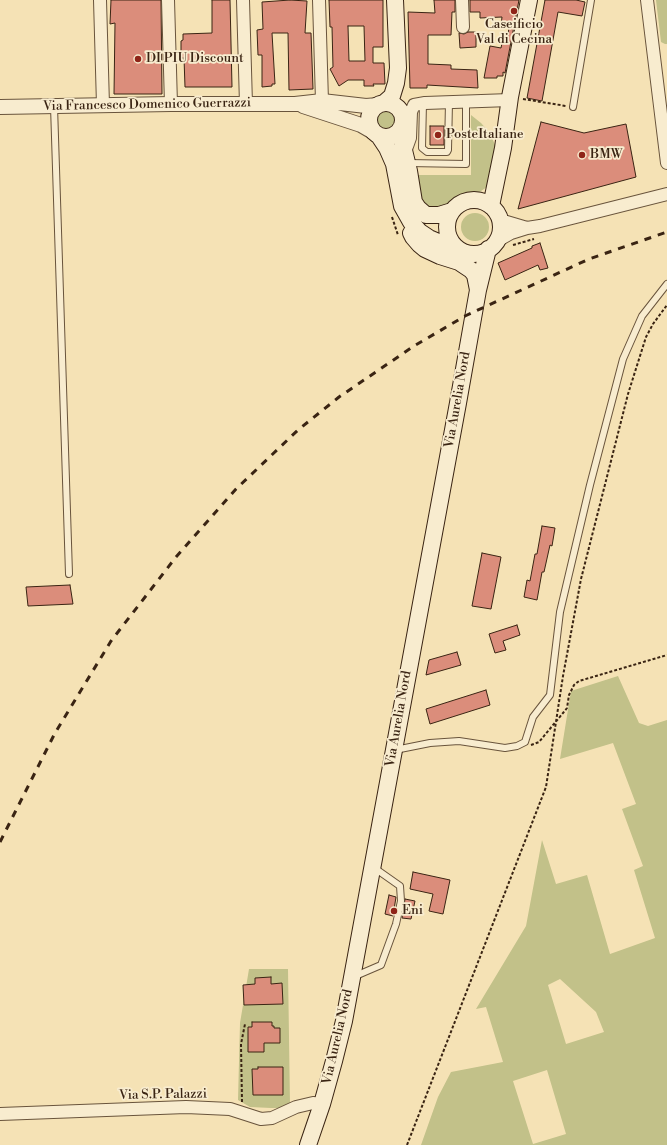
<!DOCTYPE html>
<html>
<head>
<meta charset="utf-8">
<style>
  body { margin:0 }
  canvas { display:block; background:#f5e2b5 }
</style>
</head>
<body>
<canvas width="667" height="1145"></canvas>
<script>
const context = document.querySelector('canvas').getContext('2d');
context.lineJoin = 'round';
function fillPath(path, color) { context.fillStyle = color; context.fill(path, 'evenodd'); }
const toPath = rows => new Path2D(rows.map(r => 'M' + r).join(''));
function strokePath(path, color, width, dash) { context.strokeStyle = color; context.lineWidth = width; context.lineCap = dash ? 'butt' : 'round'; context.setLineDash(dash || []); context.stroke(path); }
function label(font, color, halo, rows, align = 'center') {
  context.font = font + ' "Libre Bodoni",serif'; context.lineWidth = 3.5; context.setLineDash([]); context.textBaseline = 'middle'; context.strokeStyle = halo; context.fillStyle = color; for (const [text, x, y, turn = 0] of rows) {
    context.save(); context.translate(x, y); context.rotate((+turn || 0) * Math.PI / 180); context.textAlign = isNaN(turn) ? turn : align; if (halo) context.strokeText(text, 0, 0); context.fillText(text, 0, 0); context.restore();
  }
}
fillPath(toPath([
  [656,0,667,0,667,44,665,44,661,42],
  '375 121a11 11 0 1 1 22 0a11 11 0 1 1-22 0Z',
  [471,115,481,123,490,133,495,145,497,155,487,187,478,193,465,194,462,196,453,200,448,204,434,211,420,205,416,175,471,175],
  '461 227a14 14 0 1 1 28 0a14 14 0 1 1-28 0Z',
  [618,676,639,723,648,726,667,720,667,1145,421,1145,438,1097,451,1072,503,1062,486,1007,476,1009,526,926,542,840,556,884,587,875,610,954,655,938,634,870,643,866,622,809,636,804,613,743,560,759,571,691],
  [560,979,596,1012,604,1032,566,1044,548,985],
  [547,1070,566,1134,533,1144,513,1081],
  [249,969,288,969,290,1105,282,1108,271,1108,250,1107,238,1100,240,1023]
]), '#c2c189');
const building = toPath([
  [111,0,161,0,162,94,114,94,115,23,110,24,111,0],
  [212,0,230,0,232,87,185,87,184,58,181,58,181,41,183,40,183,34,212,33,212,0],
  [290,0,307,1,305,33,311,33,313,89,289,90,288,33,272,33,275,84,272,84,272,86,262,87,262,55,258,55,257,30,263,29,262,2,290,0],
  [329,0,383,0,383,47,373,47,373,63,384,63,385,84,373,84,374,86,364,86,364,80,348,80,339,86,330,69,333,67,332,27,330,27,329,0],
  [348,26,364,26,365,61,349,61,348,26],
  [434,0,455,0,455,12,452,12,451,35,428,35,428,64,451,65,451,69,477,70,478,88,427,85,427,88,410,88,408,12,435,13,434,0],
  [470,0,519,0,505,73,503,72,503,76,497,76,497,78,484,78,490,46,501,48,502,43,507,43,509,27,501,25,502,17,480,18,480,12,470,12,470,0],
  [545,0,576,0,585,2,582,16,558,12,542,101,527,98,545,0],
  [468,32,476,32,476,47,460,48,459,33,464,34,468,32],
  [541,122,584,133,626,124,636,177,518,209,541,122],
  [430,126,444,126,444,145,430,145,430,126],
  [540,243,548,268,540,270,538,265,505,280,498,263,532,248,532,246,540,243],
  [542,526,555,528,552,546,550,545,544,572,542,572,537,600,524,597,527,580,530,581,535,554,537,554,542,526],
  [482,553,501,557,491,609,472,606,482,553],
  [70,585,73,604,28,606,26,587,70,585],
  [517,625,520,635,503,641,506,650,495,653,489,634,517,625],
  [457,652,461,665,426,675,429,660,457,652],
  [486,690,490,705,430,724,426,709,486,690],
  [413,872,450,880,443,914,429,911,433,894,410,889,413,872],
  [389,895,396,897,393,916,385,914,389,895],
  [405,899,415,901,411,919,402,918,405,899],
  [271,977,271,984,282,983,283,1004,244,1005,243,985,255,984,255,978,271,977],
  [252,1022,272,1022,272,1026,274,1026,274,1028,280,1028,280,1043,264,1043,264,1052,248,1052,248,1027,252,1027,252,1022],
  [258,1067,283,1067,283,1095,253,1095,252,1069,258,1069,258,1067]
]);
fillPath(building, '#db8d7b');
strokePath(building, '#3a2413', 1);
const service = toPath([
  [423,103,422,148,427,152,447,152,448,150,449,102],
  [54,106,69,574],
  [573,107,591,0],
  [408,163,466,164,466,101],
  [395,750,430,743,459,741,505,748,517,746,525,742,533,717,550,695,560,612,590,485,623,359,642,316,667,284],
  [353,977,381,965,396,924,401,901,400,886,373,867]
]);
const minor = toPath([
  [100,0,103,105],
  [168,0,171,104],
  [243,0,246,104],
  [319,0,322,101],
  [462,0,463,27],
  [647,0,667,163],
  [405,152,410,138,411,112,414,105,425,103,510,100],
  [500,220,527,228],
  [497,241,511,233,527,228,540,226,667,194],
  [0,1114,186,1107,230,1109,261,1119,272,1118,296,1107,313,1103,322,1104]
]);
const tertiary = toPath([
  [303,106,361,125,373,132],
  [0,107,171,104,295,104,322,101,366,106,378,105]
]);
const secondary = toPath([
  '369 120a17 17 0 1 1 34 0a17 17 0 1 1-34 0Z',
  [384,103,392,96,396,83,398,68,395,0],
  [402,126,402,142,409,171,414,202,418,208,426,215,439,215,452,211],
  [379,136,387,148,394,164,402,206,411,222,420,232,429,238,443,244,453,244],
  '447 227a27 27 0 1 1 54 0a27 27 0 1 1-54 0Z',
  [491,206,503,148,510,97,529,0],
  [411,233,413,237,419,244,425,249,440,256,459,262,471,270,475,275,478,290],
  [308,1145,322,1104,334,1061,344,1021,458,403,478,290,488,249]
]);
strokePath(service, '#69543c', 8);
strokePath(minor, '#69543c', 14);
strokePath(tertiary, '#69543c', 16);
strokePath(secondary, '#3a2413', 18);
strokePath(toPath([
  [523,99,566,106],
  [392,217,398,235],
  [513,245,534,239],
  [531,745,539,742,563,713,567,708,569,695,574,685,579,681,667,655],
  [242,1102,241,1044,245,1024],
  [407,1145,546,787,563,676,581,579,628,394,646,337,653,324,667,305]
]), '#3a2413', 2, [3, 2]);
strokePath(service, '#f8eccf', 6);
strokePath(minor, '#f8eccf', 12);
strokePath(tertiary, '#f8eccf', 14);
strokePath(secondary, '#f8eccf', 16);
strokePath(toPath([
  [0,842,55,733,111,641,176,557,236,489,298,430,339,397,414,346,465,316,589,259,667,232]
]), '#3a2413', 3, [7, 7]);
for (const [x, y, r, color] of [
  [514,11,4,"#8f2418"],
  [138,59,4,"#8f2418"],
  [438,135,4,"#8f2418"],
  [582,155,4,"#8f2418"],
  [394,911,4,"#8f2418"]
]) { const dot = new Path2D(); dot.arc(x, y, r, 0, 2 * Math.PI); context.fillStyle = color; context.fill(dot); strokePath(dot, '#f8eccf', 1.5); }
label('13px', '#3a2413', '#f8eccf', [
  ["Caseificio",514,25,"center"],
  ["Val di Cecina",514,40,"center"],
  ["DI PIU Discount",146,59],
  ["PosteItaliane",446,135],
  ["BMW",590,155],
  ["Eni",402,911]
], 'left');
label('13px', '#3a2413', '#f8eccf', [
  ["Via Francesco Domenico Guerrazzi",147,105,-1],
  ["Via Aurelia Nord",458,400,-80],
  ["Via Aurelia Nord",399,719,-80],
  ["Via Aurelia Nord",338,1037,-77],
  ["Via S.P. Palazzi",163,1095,-1]
]);
</script>
</body>
</html>
